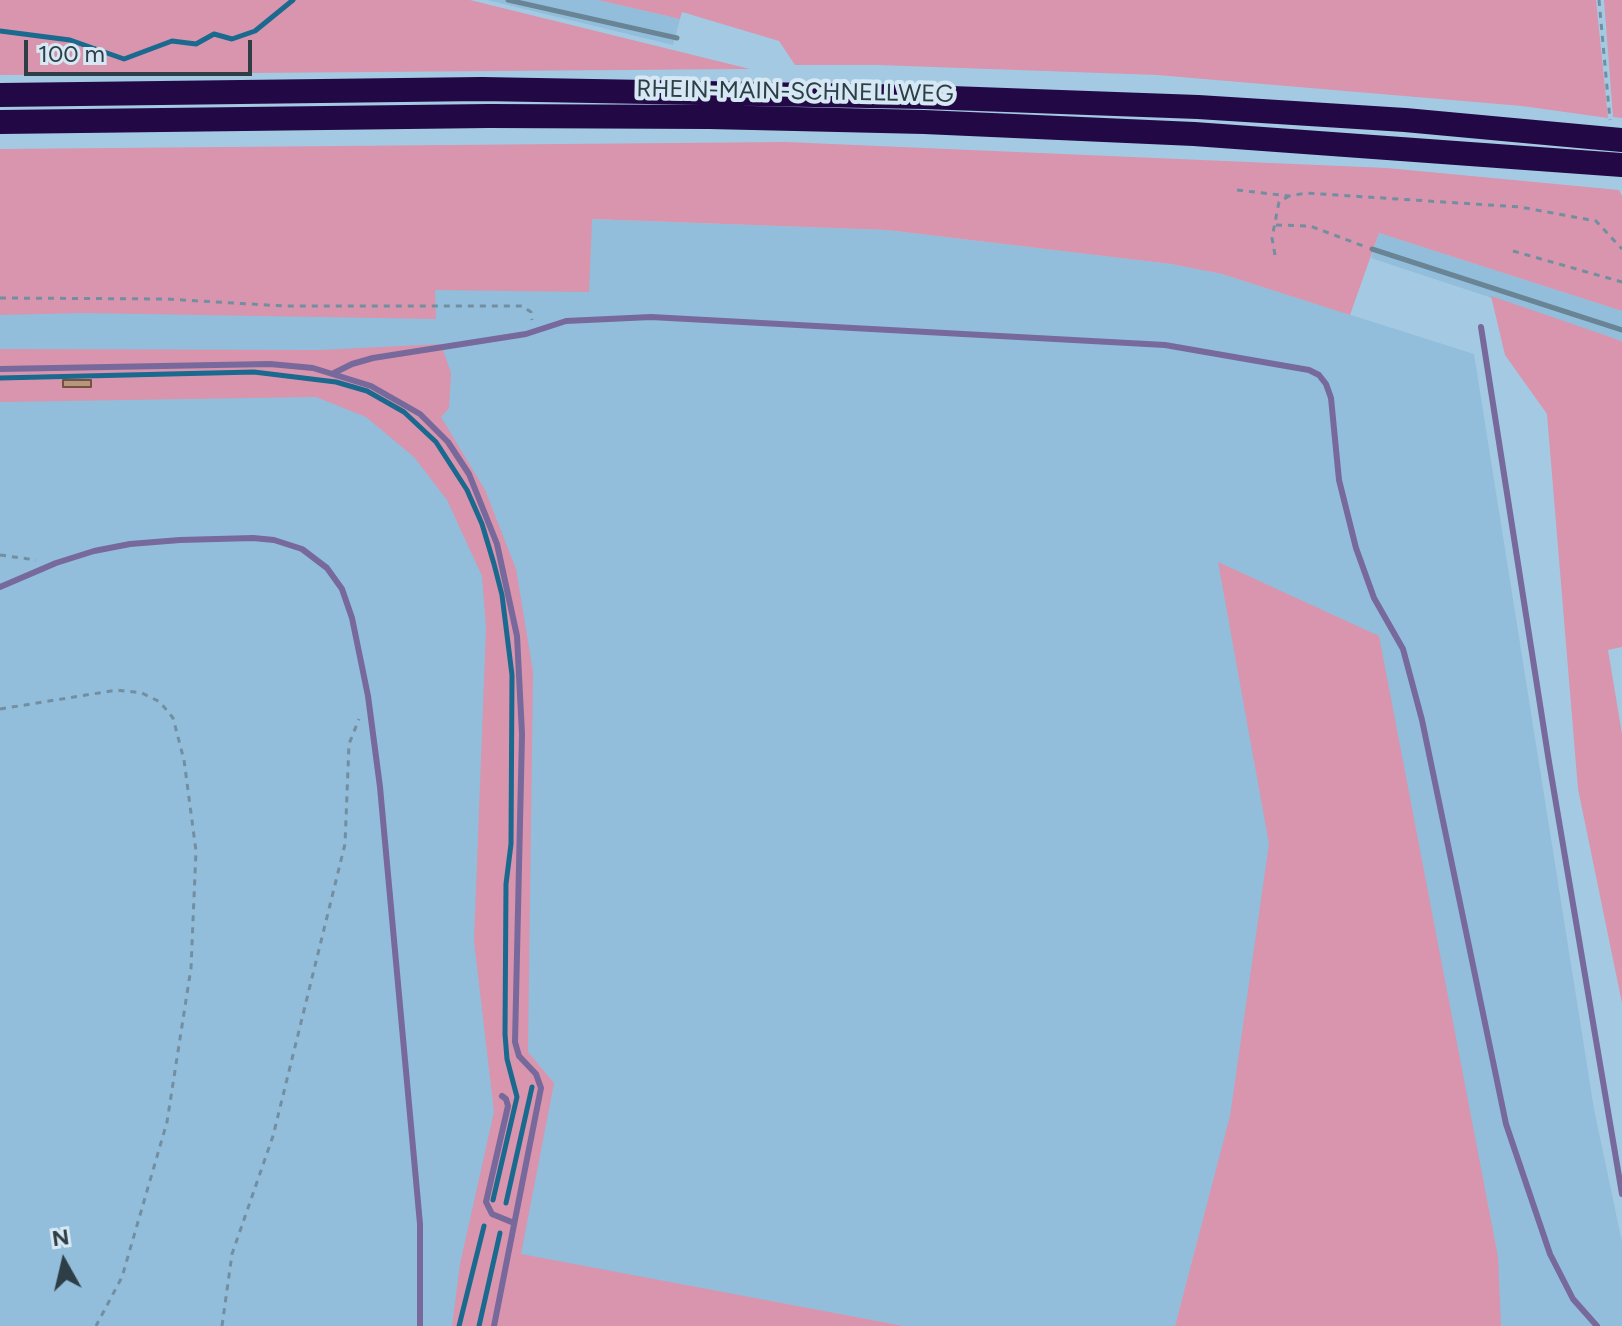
<!DOCTYPE html>
<html>
<head>
<meta charset="utf-8">
<style>
  body { margin:0 }
  #map { position:relative; width:1622px; height:1326px; overflow:hidden; background:#a4cae3; font-family:Figtree,sans-serif }
  canvas { display:block }
  .north { position:absolute; left:24px; top:1222px; width:80px; height:80px; -webkit-text-stroke:6px #d5e8f4; paint-order:stroke; rotate:352deg; font-size:22px; font-weight:700; line-height:32px; text-align:center; color:#2e3e47 }
  .north::after { content:''; display:block; margin:auto; width:28px; height:36px; background:#2e3e47; clip-path:polygon(50% 0,100% 100%,50% 72%,0 100%) }
  .scale { position:absolute; left:24px; top:40px; width:228px; height:36px; box-sizing:border-box; border:4px solid #2e3e47; border-top:0; padding-left:10px; font-size:24px; line-height:28px; white-space:nowrap; color:#2e3e47; -webkit-text-stroke:6px #d5e8f4; paint-order:stroke }
</style>
</head>
<body>
<div id="map">
<canvas width="1622" height="1326"></canvas>
<div class="north">N</div>
<div class="scale">100 m</div>
</div>
<script>
const context = document.querySelector('canvas').getContext('2d');
context.lineJoin = 'round';
function fillPath(path, color) { context.fillStyle = color; context.fill(path, 'evenodd'); }
const toPath = rows => new Path2D(rows.map(r => 'M' + r).join(''));
function strokePath(path, color, width, dash) { context.strokeStyle = color; context.lineWidth = width; context.lineCap = dash ? 'butt' : 'round'; context.setLineDash(dash || []); context.stroke(path); }
function label(font, color, halo, rows, align = 'center') {
  context.font = font + ' Figtree,sans-serif'; context.lineWidth = 8; context.setLineDash([]); context.textBaseline = 'middle'; context.strokeStyle = halo; context.fillStyle = color; for (const [text, x, y, turn = 0] of rows) {
    context.save(); context.translate(x, y); context.rotate((+turn || 0) * Math.PI / 180); context.textAlign = isNaN(turn) ? turn : align; if (halo) context.strokeText(text, 0, 0); context.fillText(text, 0, 0); context.restore();
  }
}
fillPath(toPath([
  [487,0,598,0,680,19,673,45],
  [536,217,887,230,1171,264,1222,274,1474,354,1594,1109,1622,1242,1622,1326,1329,1326,1230,1119,1175,1326,904,1326,521,1255,507,1326,0,1326,0,231],
  [1379,233,1622,311,1622,341,1371,258]
]), '#92bedb');
fillPath(toPath([
  [0,0,470,0,750,69,0,75],
  [598,0,1596,0,1608,118,1522,106,1157,75,878,65,795,65,779,41,682,12,680,19],
  [1604,0,1622,0,1622,118,1613,117],
  [786,142,1387,168,1619,190,1622,196,1622,311,1379,233,1350,315,1222,274,1171,264,887,230,592,219,589,292,435,290,436,319,83,313,0,315,0,149],
  [1491,296,1622,341,1622,647,1608,650,1622,734,1622,1003,1578,789,1547,414,1505,355],
  [441,344,451,373,449,408,441,417,485,490,516,569,533,672,528,1052,554,1083,521,1254,904,1326,452,1326,460,1264,494,1112,474,941,486,628,482,576,447,500,414,457,366,417,316,397,0,402,0,349,320,350],
  [1218,562,1379,636,1498,1257,1501,1326,1175,1326,1230,1116,1269,844]
]), '#d895ad');
strokePath(toPath([
  [0,31,70,40,124,59,172,41,196,44,214,34,232,39,255,31,293,0],
  [0,378,254,372,336,382,367,391,404,412,436,442,467,490,482,524,494,564,502,595,512,675,511,844,506,884,505,1034,507,1059,517,1097,493,1200],
  [506,1203,532,1087],
  [459,1326,484,1226],
  [479,1326,500,1233]
]), '#1a698e', 5);
const building = toPath([
  [63,380,91,380,91,387,63,387,63,380]
]);
fillPath(building, '#b8967e');
strokePath(building, '#72533e', 2);
strokePath(toPath([
  [1599,0,1610,120],
  [1237,190,1289,196,1306,193,1520,207,1596,221,1622,249],
  [1276,225,1310,226,1366,247],
  [1513,251,1622,282],
  [1275,255,1272,238,1279,202,1289,196],
  [0,298,166,299,284,306,522,306,531,312,532,320],
  [0,555,36,560],
  [0,709,117,690,142,693,160,702,173,718,184,760,196,851,191,968,167,1122,122,1277,96,1326],
  [222,1326,232,1254,273,1136,345,844,349,744,359,719]
]), '#728fa1', 3, [6, 6]);
strokePath(toPath([
  [1481,327,1549,762,1622,1194],
  [0,369,270,364,313,368,371,386,420,414,448,442,469,474,497,544,517,636,522,734,515,1042,519,1056,536,1074,541,1088,494,1326],
  [334,373,352,364,373,358,526,334,566,321,651,317,1165,345,1309,370,1319,375,1326,384,1331,398,1339,480,1356,548,1374,598,1403,649,1422,720,1506,1124,1550,1254,1573,1299,1597,1326],
  [0,587,56,563,94,551,130,544,180,540,253,538,274,540,302,549,327,568,342,589,352,618,368,696,380,787,420,1224,420,1326],
  [502,1096,506,1099,508,1106,486,1202,492,1214,514,1223]
]), '#77699b', 6);
strokePath(toPath([
  [0,95,482,89,924,97,1198,107,1405,120,1622,140],
  [0,122,489,116,709,117,924,122,1194,134,1622,165]
]), '#230846', 24);
strokePath(toPath([
  [508,0,677,38],
  [1372,249,1622,330]
]), '#698495', 5);
label('24px', '#2e3e47', '#d5e8f4', [
  ["RHEIN-MAIN-SCHNELLWEG",795,92,1]
]);
</script>
</body>
</html>
